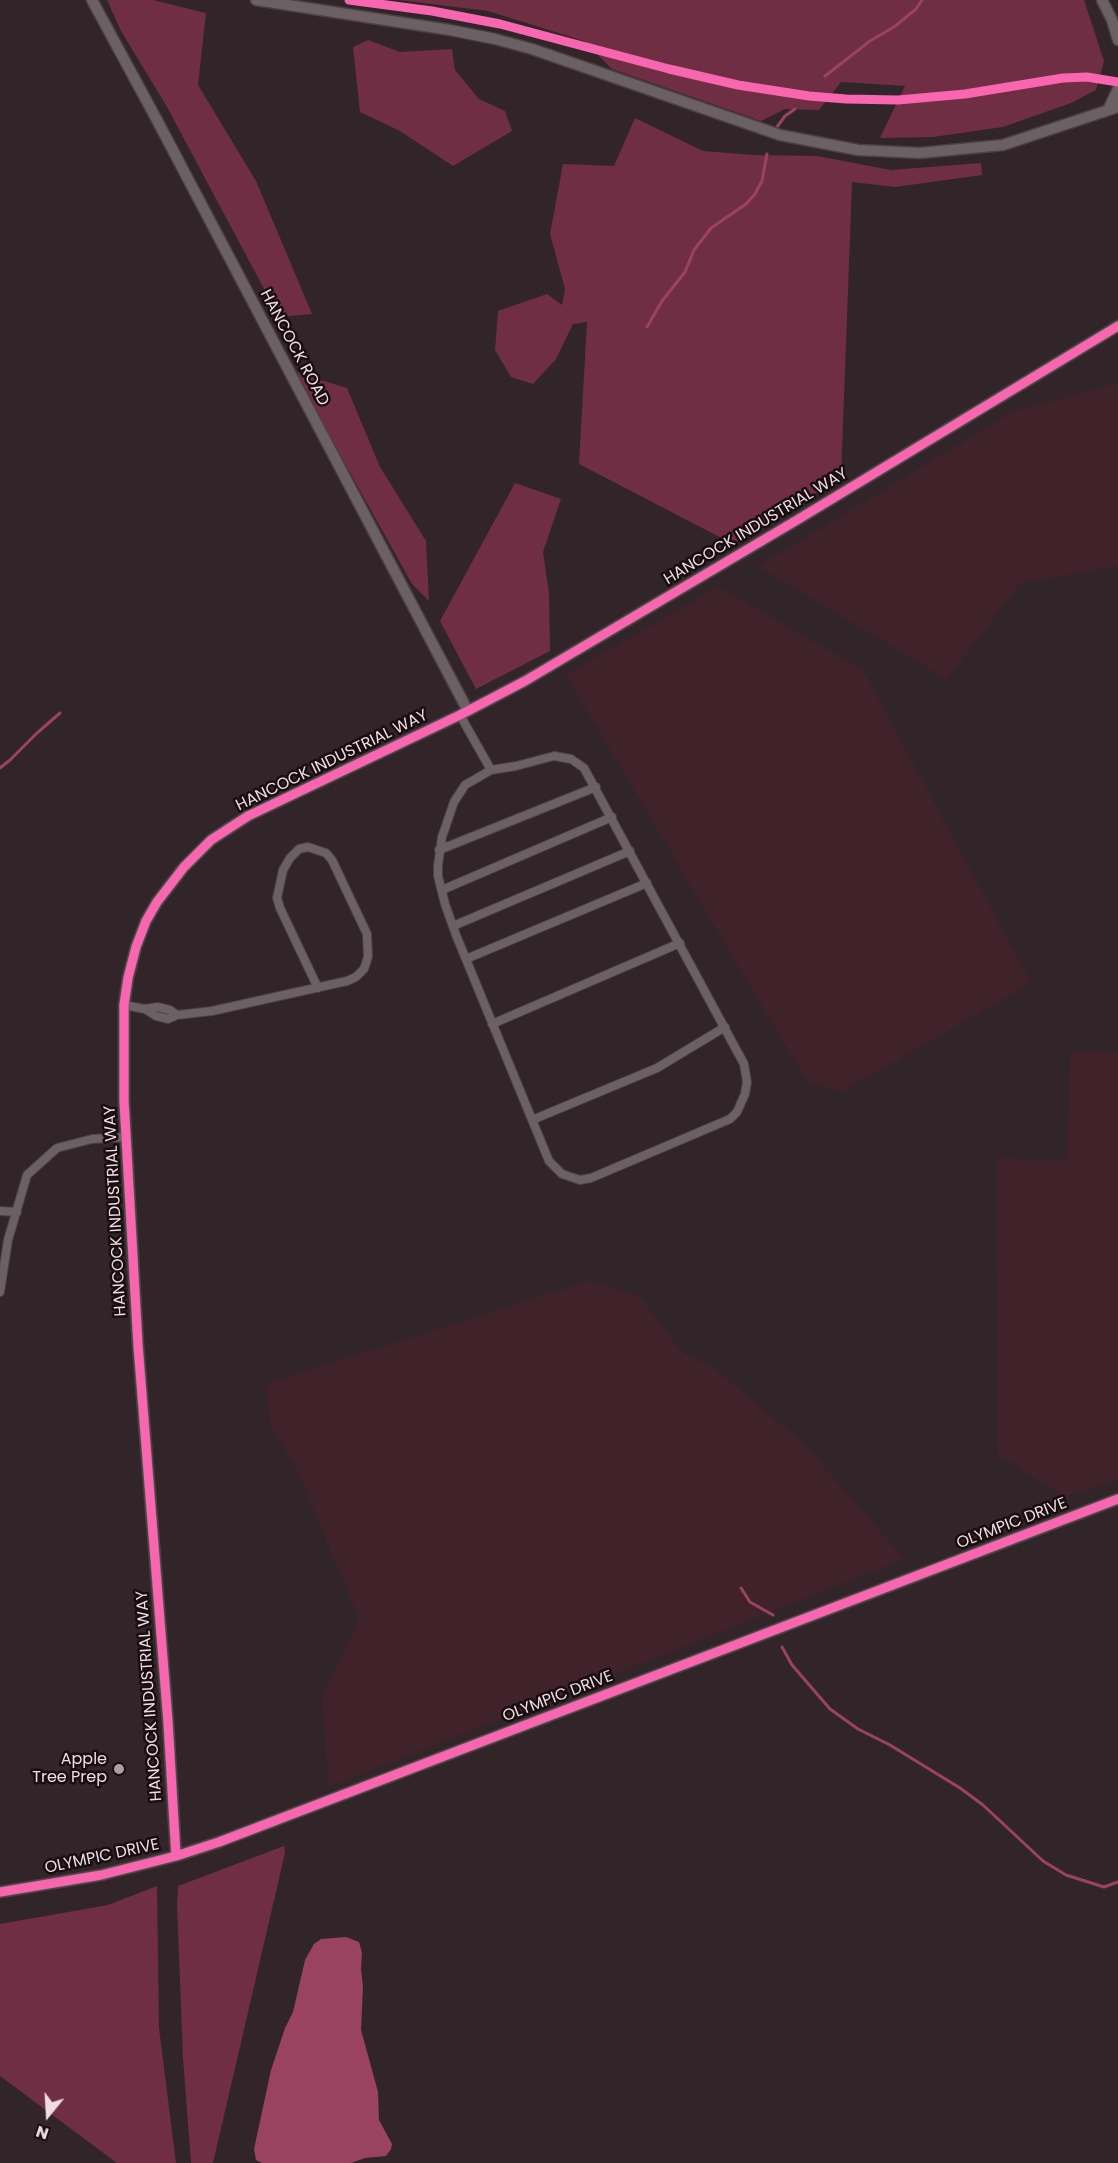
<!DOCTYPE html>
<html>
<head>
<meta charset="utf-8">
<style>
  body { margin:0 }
  #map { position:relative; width:1118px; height:2163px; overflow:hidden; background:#322529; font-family:Poppins,sans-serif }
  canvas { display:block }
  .north { position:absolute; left:18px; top:2085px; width:60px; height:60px; -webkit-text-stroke:4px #180d10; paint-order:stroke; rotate:198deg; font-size:16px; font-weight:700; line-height:24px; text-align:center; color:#eedde1 }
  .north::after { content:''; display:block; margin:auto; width:21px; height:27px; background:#eedde1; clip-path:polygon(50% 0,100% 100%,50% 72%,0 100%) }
</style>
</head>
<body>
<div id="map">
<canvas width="1118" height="2163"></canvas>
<div class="north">N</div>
</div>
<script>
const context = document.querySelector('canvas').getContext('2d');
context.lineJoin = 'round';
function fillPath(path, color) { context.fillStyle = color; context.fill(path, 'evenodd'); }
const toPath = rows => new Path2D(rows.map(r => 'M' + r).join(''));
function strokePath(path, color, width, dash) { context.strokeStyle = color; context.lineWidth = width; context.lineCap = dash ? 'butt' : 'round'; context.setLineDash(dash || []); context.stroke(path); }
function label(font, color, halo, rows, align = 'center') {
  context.font = font + ' Poppins,sans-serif'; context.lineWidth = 5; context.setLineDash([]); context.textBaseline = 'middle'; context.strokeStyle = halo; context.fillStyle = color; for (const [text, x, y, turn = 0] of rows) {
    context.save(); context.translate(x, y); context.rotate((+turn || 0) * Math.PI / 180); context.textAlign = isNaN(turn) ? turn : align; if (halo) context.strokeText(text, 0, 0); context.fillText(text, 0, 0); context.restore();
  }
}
fillPath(toPath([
  [1118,383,1118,566,1020,583,947,679,758,566,1015,411],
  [718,587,863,670,1031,983,843,1091,808,1083,566,675],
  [1071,1050,1118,1052,1118,1480,1064,1497,998,1454,996,1158,1067,1161],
  [589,1281,639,1296,682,1353,714,1368,803,1443,904,1559,329,1787,322,1698,359,1619,297,1469,271,1425,266,1384]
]), '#40222b');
fillPath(toPath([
  [107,0,153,0,206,13,198,85,256,181,312,314,279,317,167,107,121,31],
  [399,0,1084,0,1104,61,1096,90,1071,103,1003,127,933,137,880,138,905,86,841,82,819,110,785,109,761,121,612,69,584,41,488,11],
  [368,40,400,52,452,49,455,70,479,99,505,111,512,131,453,166,400,131,360,112,353,47],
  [635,118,703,151,754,155,817,156,891,170,981,163,982,175,895,187,852,182,841,478,735,545,579,464,587,322,573,324,556,359,533,384,511,377,495,350,498,311,547,294,562,305,565,289,550,234,563,164,614,166],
  [294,372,347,388,380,467,426,541,429,601,412,584],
  [515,483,561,499,543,552,549,593,550,651,476,689,440,621],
  [284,1846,285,1853,213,2163,191,2163,183,2058,177,1905,178,1886],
  [157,1886,159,2028,176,2163,117,2163,0,2076,0,1924,108,1905]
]), '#6f2e44');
fillPath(toPath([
  [346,1937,359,1942,362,1953,361,1969,363,1987,361,2030,378,2092,379,2120,392,2144,391,2149,386,2156,365,2158,351,2163,262,2163,256,2160,254,2149,271,2070,285,2028,293,2012,305,1960,314,1944,321,1939]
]), '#9a4360');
strokePath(toPath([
  [825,76,870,41,894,27,916,9,922,0],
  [777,127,785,116,795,109],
  [647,327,662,301,685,272,694,250,711,228,746,204,755,194,762,181,767,154],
  [0,768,10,760,37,733,60,713],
  [741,1588,750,1602,773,1615],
  [782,1647,792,1665,830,1709,858,1729,890,1745,960,1788,983,1805,1043,1861,1066,1875,1104,1887,1118,1882]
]), '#9a4360', 3);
const minor = toPath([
  [460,715,491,770,465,785,454,802,442,837,438,865,438,876,445,904,456,935,549,1161,562,1174,580,1180,591,1178,730,1119,737,1112,745,1094,747,1082,744,1064,584,768,571,759,554,756,516,766,491,770],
  [439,850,596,787],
  [442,890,612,817],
  [453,926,630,851],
  [466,959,647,883],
  [124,1005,145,1009,158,1007,170,1010,177,1015,168,1019,156,1016,145,1009],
  [177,1015,212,1011,347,981,356,977,364,969,368,957,367,934,332,860,326,853,308,847,299,849,290,858,283,870,277,898,280,908,318,988],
  [492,1024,680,943],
  [532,1120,657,1068,725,1027],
  [0,1211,17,1212],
  [0,1292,8,1240,27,1175,57,1148,92,1139,126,1137]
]);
const tertiary = toPath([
  [92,0,158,122,468,711],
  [256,0,450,30,495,39,532,49,780,135,858,150,920,153,1003,145,1118,107],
  [1102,0,1112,20,1118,40],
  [1108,110,1118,89],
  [176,1856,168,1722,138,1345,124,1101,124,1005,128,978,136,947,146,921,157,902,184,867,211,840,248,816,460,715,525,681,797,520,1118,326],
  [0,1892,101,1875,176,1856,219,1842,1118,1499]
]);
strokePath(minor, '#4c4043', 10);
strokePath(tertiary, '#4c4043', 13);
strokePath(minor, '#6b6063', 8);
strokePath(tertiary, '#6b6063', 10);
strokePath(toPath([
  [349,0,432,11,500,24,669,69,738,85,809,96,846,99,898,100,965,94,1063,78,1087,77,1118,82],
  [176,1856,168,1722,138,1345,124,1101,124,1005,128,978,136,947,146,921,157,902,184,867,211,840,248,816,460,715,525,681,797,520,1118,326],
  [0,1892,101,1875,176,1856,219,1842,1118,1499]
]), '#f766af', 9);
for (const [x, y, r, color] of [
  [119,1769,6,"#ac9da1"]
]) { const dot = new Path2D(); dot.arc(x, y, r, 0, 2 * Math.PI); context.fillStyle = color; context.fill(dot); strokePath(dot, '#180d10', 2); }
label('16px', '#eedde1', '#180d10', [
  ["HANCOCK ROAD",294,348,62],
  ["HANCOCK INDUSTRIAL WAY",756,527,-31],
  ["HANCOCK INDUSTRIAL WAY",332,761,-26],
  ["HANCOCK INDUSTRIAL WAY",116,1211,-93],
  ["OLYMPIC DRIVE",1012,1524,-21],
  ["HANCOCK INDUSTRIAL WAY",150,1696,-94],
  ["OLYMPIC DRIVE",558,1697,-21],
  ["OLYMPIC DRIVE",102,1857,-12]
]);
label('16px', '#eedde1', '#180d10', [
  ["Apple",107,1760],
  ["Tree Prep",107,1778]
], 'right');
</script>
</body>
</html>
